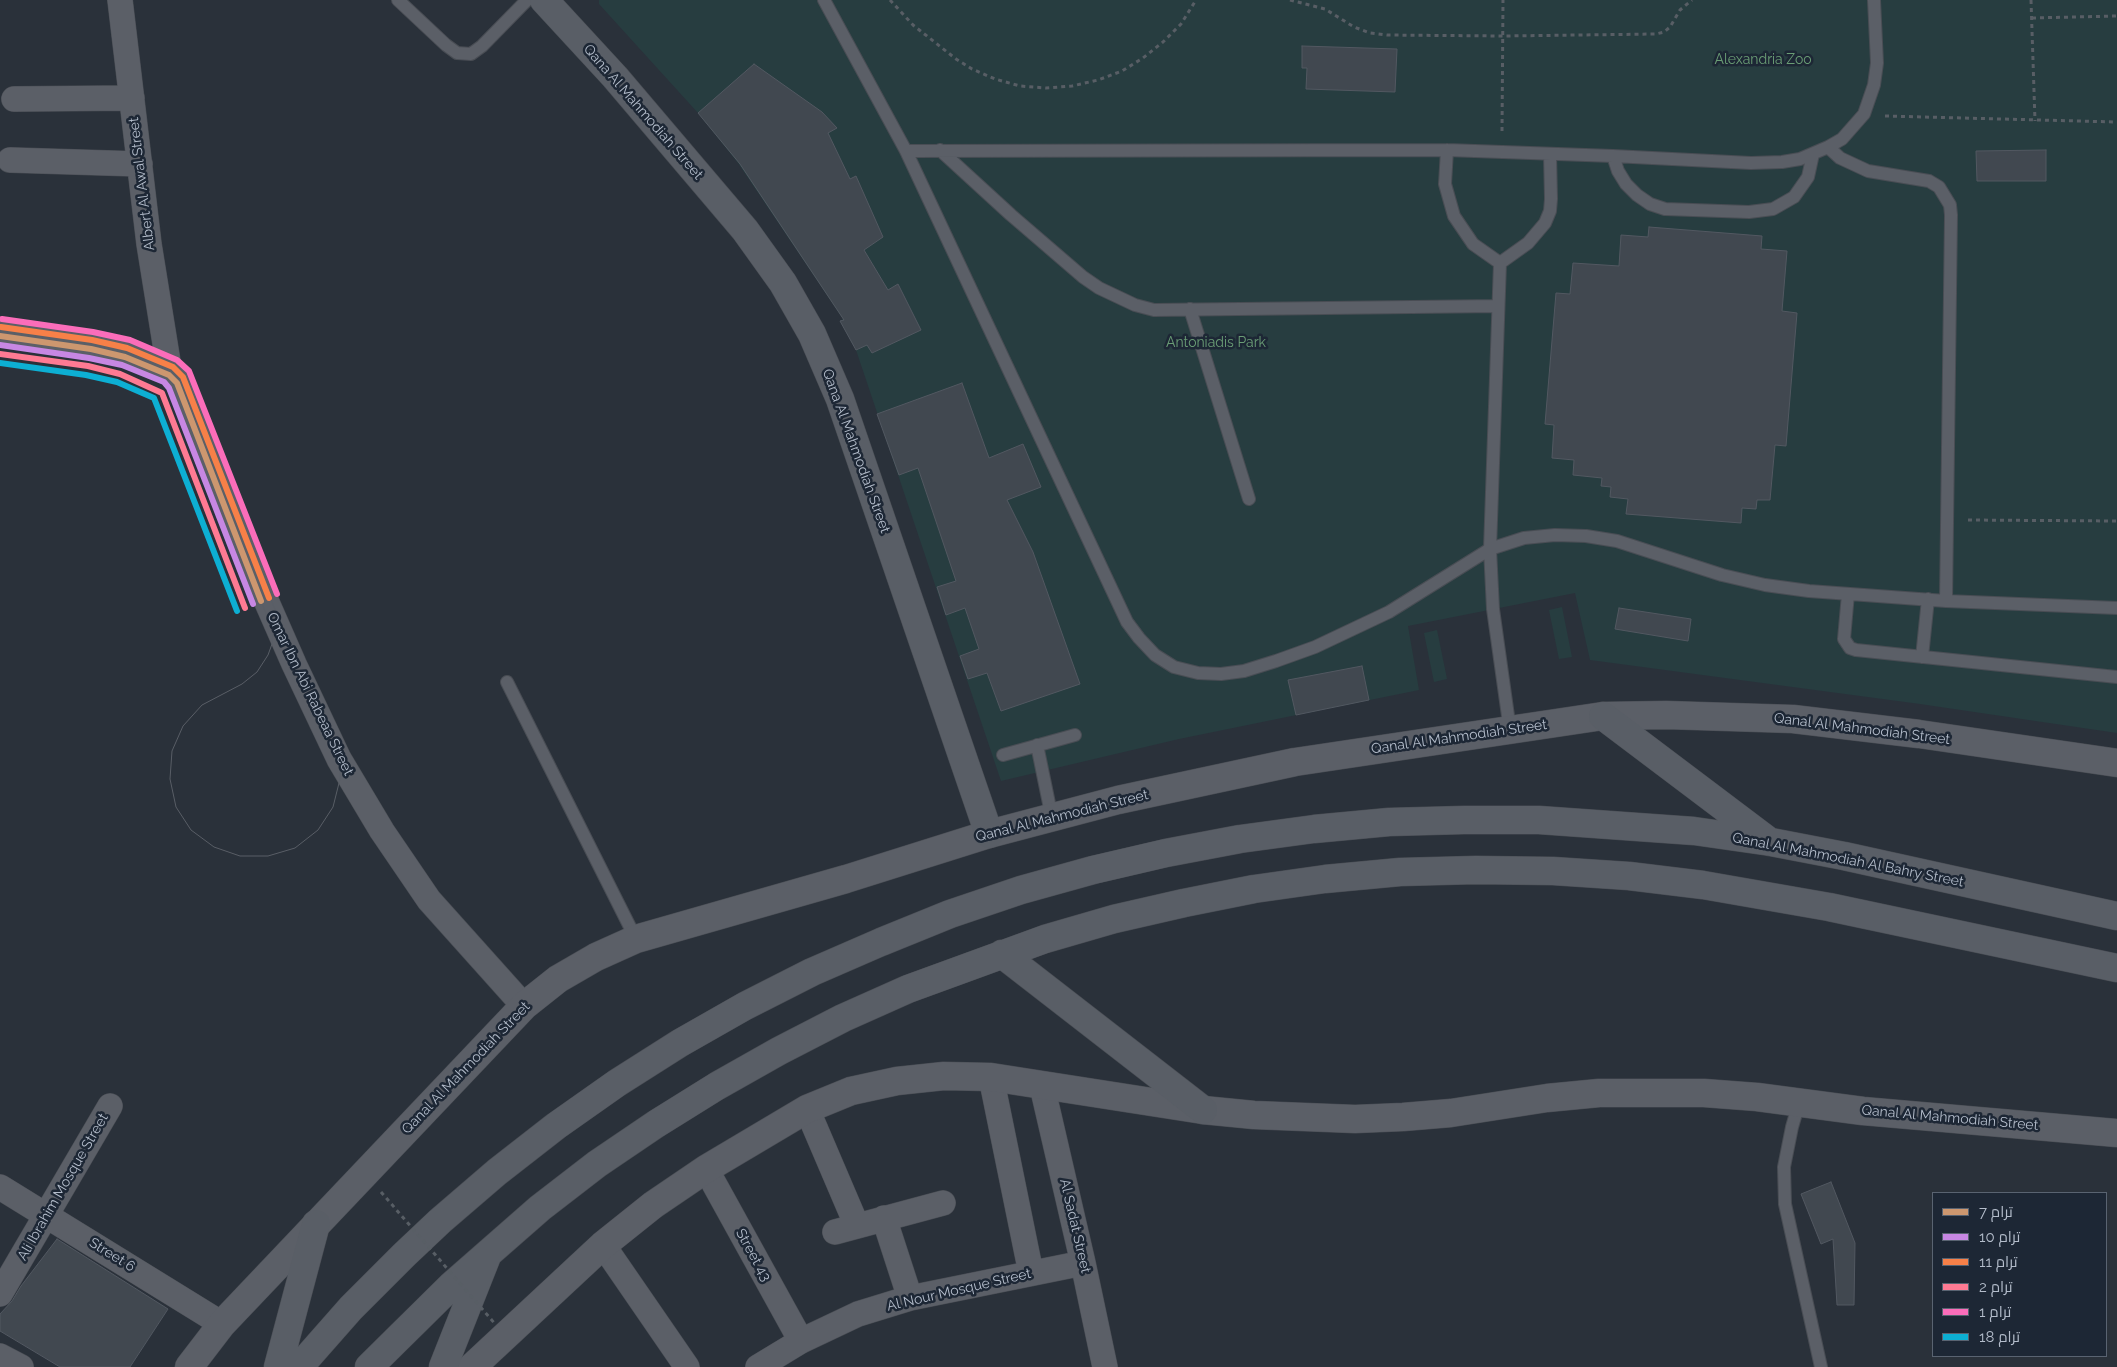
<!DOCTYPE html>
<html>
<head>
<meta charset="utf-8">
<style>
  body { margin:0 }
  #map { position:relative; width:2117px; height:1367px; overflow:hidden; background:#2a313a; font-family:Raleway,Cairo,sans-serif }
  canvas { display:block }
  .legend { position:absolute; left:1932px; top:1192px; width:175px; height:165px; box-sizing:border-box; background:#1d2735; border:1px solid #596371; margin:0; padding:6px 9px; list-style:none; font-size:15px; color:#b4bdcb }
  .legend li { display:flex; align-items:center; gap:10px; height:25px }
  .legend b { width:25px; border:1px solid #596371 }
</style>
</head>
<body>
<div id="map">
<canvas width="2117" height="1367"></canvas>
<ul class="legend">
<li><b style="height:6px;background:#cd976f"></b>ترام 7</li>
<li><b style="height:6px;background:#c787e3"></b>ترام 10</li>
<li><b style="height:6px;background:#f78048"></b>ترام 11</li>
<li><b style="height:6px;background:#fe7a93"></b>ترام 2</li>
<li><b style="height:6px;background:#fb6dba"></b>ترام 1</li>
<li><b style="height:6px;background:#0dafd3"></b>ترام 18</li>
</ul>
</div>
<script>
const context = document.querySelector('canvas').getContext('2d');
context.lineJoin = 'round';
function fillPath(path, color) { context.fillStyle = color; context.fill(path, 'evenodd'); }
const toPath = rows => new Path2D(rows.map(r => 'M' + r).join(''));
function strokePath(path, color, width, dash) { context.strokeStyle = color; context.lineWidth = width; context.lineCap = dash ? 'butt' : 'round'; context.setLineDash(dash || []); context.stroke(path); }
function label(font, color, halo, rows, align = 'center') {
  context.font = font + ' Raleway,sans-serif'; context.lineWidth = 5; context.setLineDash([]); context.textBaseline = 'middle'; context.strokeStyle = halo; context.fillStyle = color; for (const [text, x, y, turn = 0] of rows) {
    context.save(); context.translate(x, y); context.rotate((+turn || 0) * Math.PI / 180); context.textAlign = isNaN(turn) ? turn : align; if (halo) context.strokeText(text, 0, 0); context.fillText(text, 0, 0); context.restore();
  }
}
fillPath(toPath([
  [599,0,2117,0,2117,733,1920,704,1590,660,1575,593,1408,626,1419,690,1179,739,1001,781,856,350,840,321,843,319,738,163,698,113,599,4],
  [1562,607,1572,657,1559,659,1549,610],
  [1437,630,1447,679,1434,682,1424,633]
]), '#273d40');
const building = toPath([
  [1302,46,1397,49,1395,92,1306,89,1307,68,1302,68,1302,46],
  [754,64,822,112,837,128,828,133,850,179,856,176,883,237,864,250,888,290,898,284,921,330,872,353,867,345,856,350,840,321,844,320,740,164,698,113,754,64],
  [2046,150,2046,181,1977,181,1976,151,2046,150],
  [1649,227,1762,236,1761,249,1787,251,1782,311,1797,313,1786,446,1775,445,1770,500,1757,500,1756,509,1742,508,1741,523,1626,514,1628,499,1610,497,1611,487,1601,486,1602,478,1573,475,1574,460,1552,458,1554,425,1545,424,1556,293,1570,294,1573,263,1619,266,1621,235,1648,237,1649,227],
  [962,383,989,458,1023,444,1041,487,1007,500,1033,552,1080,684,1001,711,987,673,968,679,960,656,979,649,965,608,946,615,937,587,956,581,918,468,899,475,877,414,962,383],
  [1619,608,1691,619,1688,641,1615,629,1619,608],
  [1362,666,1369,700,1296,715,1288,680,1362,666],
  [1831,1182,1855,1243,1854,1305,1837,1305,1833,1239,1821,1244,1801,1194,1831,1182],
  [57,1239,168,1309,130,1367,60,1367,0,1331,0,1314,12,1301,21,1286,57,1239]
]);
fillPath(building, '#414850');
strokePath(building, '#525861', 1);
const service = toPath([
  [398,0,446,45,457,53,471,54,482,46,527,0],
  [824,0,906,151,1127,622,1139,638,1155,655,1174,667,1198,673,1221,674,1244,671,1276,661,1315,647,1389,612,1490,549,1524,538,1555,535,1586,536,1617,541,1722,575,1765,585,1809,591,1946,601,2117,608],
  [1828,147,1840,158,1868,171,1929,181,1939,187,1950,205,1951,215,1946,601],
  [940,150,1011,215,1083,277,1099,288,1135,305,1154,310,1498,306],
  [1447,150,1445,184,1454,216,1473,244,1500,263],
  [906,151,1447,150,1613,156,1751,163,1782,162,1800,159,1828,147,1842,139,1864,114,1874,85,1877,63,1874,0],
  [1613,156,1618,171,1626,184,1637,195,1650,204,1665,209,1749,212,1773,209,1794,197,1808,177,1813,154],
  [1500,263,1490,549,1493,609,1510,730],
  [1500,263,1528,243,1545,223,1550,211,1551,199,1550,154],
  [1190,309,1249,499],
  [1848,594,1844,639,1850,648,1856,650,2117,677],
  [1922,657,1928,599],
  [507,682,636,939],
  [1037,745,1052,818],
  [1003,755,1075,735],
  [1799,1103,1792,1127,1784,1167,1785,1204,1821,1367]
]);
const minor = toPath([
  [120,0,149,244,169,368],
  [14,99,132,98],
  [10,160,140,164],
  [0,332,89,343,126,352,169,368,181,379,247,557,294,664,339,759,382,831,429,900,524,1006],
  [991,1077,1031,1273],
  [1042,1086,1083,1263,1105,1367],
  [807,1109,857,1226],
  [706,1169,801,1341],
  [0,1187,222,1324],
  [884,1218,910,1298],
  [835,1232,943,1203],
  [603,1245,687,1367],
  [0,1294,110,1106],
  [0,1356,21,1367],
  [758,1367,801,1341,858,1314,910,1298,1083,1263]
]);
const tertiary = toPath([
  [189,1367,222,1324,524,1006,558,979,596,957,636,939,846,879,989,834,1118,800,1295,762,1603,716,1666,715,1793,719,1919,734,2117,763],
  [472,1367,603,1245,653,1205,706,1169,807,1109,851,1091,897,1081,944,1076,991,1077,1203,1110,1254,1115,1355,1119,1403,1117,1451,1113,1547,1098,1599,1093,1704,1093,1757,1097,1863,1111,2117,1133]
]);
const secondary = toPath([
  [544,0,615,77,745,230,783,283,812,334,840,399,989,834],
  [1603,716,1770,842],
  [1002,954,1203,1110],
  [278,1367,316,1224],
  [299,1367,351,1308,404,1255,440,1221,497,1172,556,1126,617,1083,680,1043,745,1006,812,972,881,942,950,914,1021,890,1093,870,1166,853,1240,839,1314,829,1389,822,1464,820,1539,820,1694,831,1771,842,1844,856,2117,916],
  [369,1367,451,1286,540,1208,597,1164,656,1124,717,1086,779,1051,843,1018,908,989,1045,939,1114,919,1184,903,1254,889,1325,879,1400,872,1476,870,1553,871,1629,876,1703,885,1829,907,2117,968],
  [443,1367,487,1256]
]);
strokePath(service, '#494d54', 14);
strokePath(minor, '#494d54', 26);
strokePath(tertiary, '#494d54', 29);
strokePath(secondary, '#494d54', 29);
strokePath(toPath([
  [890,0,913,25,956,59,972,69,995,79,1020,86,1046,88,1072,86,1098,80,1122,71,1143,58,1163,42,1181,24,1196,0],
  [1290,0,1325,9,1354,27,1370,33,1387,35,1503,36,1656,34,1664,32,1670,27,1680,10,1692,0],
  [2031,0,2035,121],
  [2032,18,2117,16],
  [1885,116,2117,122],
  [1502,131,1503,0],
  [1968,520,2117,521]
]), '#585e65', 3, [4, 4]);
strokePath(service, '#5b5f67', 12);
strokePath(minor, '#5b5f67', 25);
strokePath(tertiary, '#5b5f67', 28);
strokePath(secondary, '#595e66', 28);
strokePath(toPath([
  [0,326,91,338,123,346,168,361,182,372,187,379,270,598,326,720,339,759,340,779,333,807,318,830,295,848,268,856,240,856,214,847,191,830,176,807,170,779,172,751,183,726,202,705,242,684,257,672,268,655,272,644,273,631,261,601]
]), '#595e66', 1);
strokePath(toPath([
  [381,1192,496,1325]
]), '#585e65', 3, [4, 4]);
strokePath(toPath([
  [0,336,91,349,125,357,169,375,177,383,261,601]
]), '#cd976f', 6);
strokePath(toPath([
  [0,345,89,358,122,365,164,382,169,388,253,604]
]), '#c787e3', 6);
strokePath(toPath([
  [1,327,92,340,127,348,173,367,183,377,269,598]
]), '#f78048', 6);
strokePath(toPath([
  [0,354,88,366,120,374,162,393,245,608]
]), '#fe7a93', 6);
strokePath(toPath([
  [2,319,93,332,130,340,177,360,189,371,277,594]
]), '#fb6dba', 6);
strokePath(toPath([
  [0,363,86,375,117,382,154,398,237,611]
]), '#0dafd3', 6);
label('14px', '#6a9d75', '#1d2735', [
  ["Alexandria Zoo",1763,60],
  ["Antoniadis Park",1216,343]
]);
label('14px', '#b4bdcb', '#1d2735', [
  ["Qana Al Mahmodiah Street",643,112,49],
  ["Albert Al Awal Street",142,184,-97],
  ["Qana Al Mahmodiah Street",856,451,70],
  ["Omar Ibn Abi Rabeaa Street",310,694,64],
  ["Qanal Al Mahmodiah Street",1862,729,7],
  ["Qanal Al Mahmodiah Street",1459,737,-8],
  ["Qanal Al Mahmodiah Street",1062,816,-14],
  ["Qanal Al Mahmodiah Al Bahry Street",1848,860,11],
  ["Qanal Al Mahmodiah Street",466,1068,-46],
  ["Qanal Al Mahmodiah Street",1950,1118,5],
  ["Ali Ibrahim Mosque Street",63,1187,-60],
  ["Al Sadat Street",1075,1226,77],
  ["Street 6",112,1255,32],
  ["Street 43",753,1255,61],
  ["Al Nour Mosque Street",959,1290,-13]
]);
</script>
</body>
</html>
